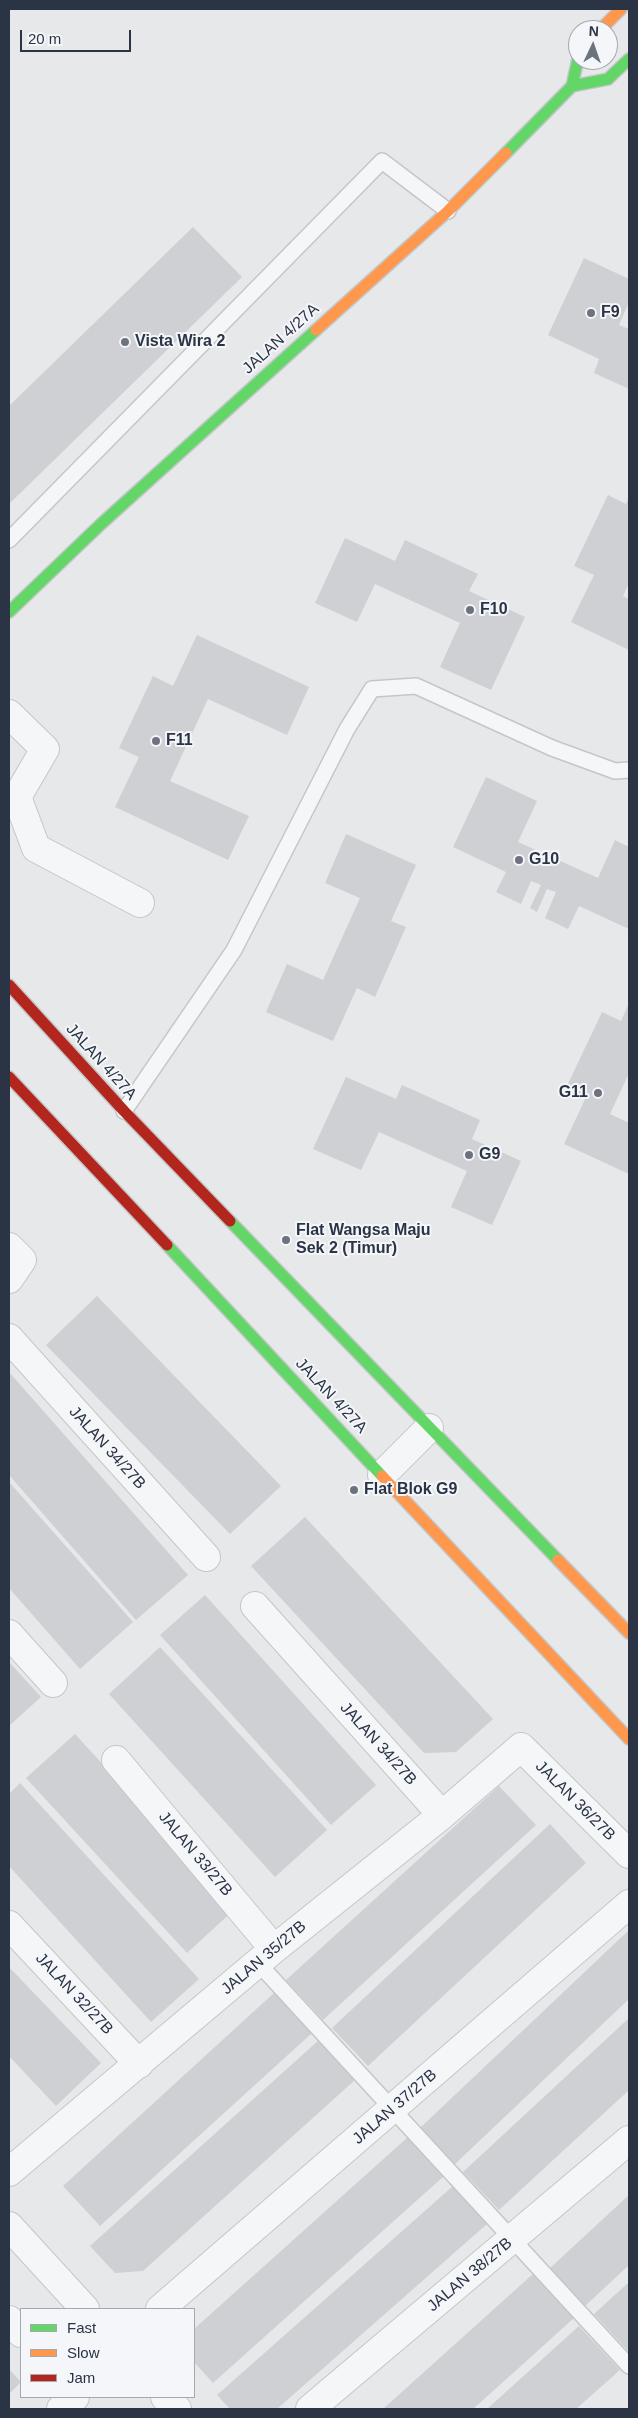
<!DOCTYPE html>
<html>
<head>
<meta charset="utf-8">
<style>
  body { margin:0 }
  #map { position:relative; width:638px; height:2418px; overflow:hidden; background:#e6e8ea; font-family:Helvetica,sans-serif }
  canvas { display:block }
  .frame { position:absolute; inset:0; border:10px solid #2b3445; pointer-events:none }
  .legend { position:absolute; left:20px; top:2308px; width:175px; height:90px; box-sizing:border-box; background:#f4f6f9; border:1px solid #a4a8b1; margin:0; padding:6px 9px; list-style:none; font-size:15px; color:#2b3445 }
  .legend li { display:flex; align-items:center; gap:10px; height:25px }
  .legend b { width:25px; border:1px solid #a4a8b1 }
  .north { position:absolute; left:568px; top:20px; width:50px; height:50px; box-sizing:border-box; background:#f4f6f9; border:1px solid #a4a8b1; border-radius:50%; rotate:3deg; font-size:14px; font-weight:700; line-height:20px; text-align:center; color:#2b3445 }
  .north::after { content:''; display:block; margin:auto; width:18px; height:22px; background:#6c737f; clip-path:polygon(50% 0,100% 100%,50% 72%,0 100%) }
  .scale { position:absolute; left:20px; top:30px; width:111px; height:22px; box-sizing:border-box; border:2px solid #2b3445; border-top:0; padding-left:6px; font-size:15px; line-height:18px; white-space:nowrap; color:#2b3445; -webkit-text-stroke:4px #f4f6f9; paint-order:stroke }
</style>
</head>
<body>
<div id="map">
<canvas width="638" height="2418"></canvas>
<div class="frame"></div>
<ul class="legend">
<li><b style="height:6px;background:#63d668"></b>Fast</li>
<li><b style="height:6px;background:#ff974d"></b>Slow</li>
<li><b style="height:6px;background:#b3261e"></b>Jam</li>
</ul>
<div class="north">N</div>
<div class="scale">20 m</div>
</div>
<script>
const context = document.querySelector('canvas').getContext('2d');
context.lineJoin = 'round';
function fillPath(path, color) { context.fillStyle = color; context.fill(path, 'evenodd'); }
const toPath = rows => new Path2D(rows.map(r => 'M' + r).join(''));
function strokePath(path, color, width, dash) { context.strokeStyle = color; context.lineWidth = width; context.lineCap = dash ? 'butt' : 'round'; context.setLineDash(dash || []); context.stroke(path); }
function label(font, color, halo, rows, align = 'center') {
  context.font = font + ' Helvetica,sans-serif'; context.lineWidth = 4; context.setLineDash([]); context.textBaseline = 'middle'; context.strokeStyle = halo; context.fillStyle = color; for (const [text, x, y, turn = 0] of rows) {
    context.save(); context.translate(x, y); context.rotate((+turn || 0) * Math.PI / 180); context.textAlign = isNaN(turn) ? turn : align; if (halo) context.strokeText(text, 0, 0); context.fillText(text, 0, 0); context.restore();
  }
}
fillPath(toPath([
  [193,227,242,277,9,504,9,406],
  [584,258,629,279,629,302,619,325,629,329,629,389,594,373,599,359,548,335],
  [608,495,626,504,629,497,629,583,623,596,629,599,629,650,571,622,594,575,574,566],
  [345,538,395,561,405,540,478,574,469,591,525,617,491,690,440,667,460,623,375,584,357,622,315,603],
  [197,635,309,687,287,735,208,699,170,781,249,816,228,860,115,807,139,757,119,748,153,676,173,686],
  [486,777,537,801,518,842,598,878,615,840,629,847,629,929,579,906,568,929,545,918,556,892,547,889,537,912,530,908,541,885,531,881,521,904,496,892,506,872,453,847],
  [346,834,416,865,391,921,406,927,375,997,357,988,333,1041,266,1012,287,964,323,980,360,898,325,883],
  [629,1003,629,1073,610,1114,629,1123,629,1174,564,1144,586,1097,566,1088,602,1012,621,1021],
  [346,1077,396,1099,402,1085,480,1120,472,1139,521,1161,492,1225,451,1207,467,1171,379,1132,361,1170,313,1149],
  [97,1296,281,1486,230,1534,46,1345],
  [9,1372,188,1575,136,1620,9,1475],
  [9,1482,133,1622,80,1669,9,1588],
  [305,1517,493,1719,456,1752,424,1753,251,1566],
  [205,1595,376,1785,331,1825,160,1635],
  [160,1647,327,1830,275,1877,109,1694],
  [9,1662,41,1697,9,1726],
  [75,1734,235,1909,187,1953,26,1778],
  [20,1783,199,1979,151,2022,9,1866,9,1794],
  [499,1786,536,1825,323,2020,286,1980],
  [550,1824,586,1863,368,2066,332,2028],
  [629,1930,629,1999,455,2164,420,2128],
  [9,1967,101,2063,56,2106,9,2056],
  [275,1992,312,2033,100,2226,63,2186],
  [629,2018,629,2090,499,2210,463,2172],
  [319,2040,355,2080,143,2271,115,2273,90,2246],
  [408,2137,444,2176,213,2383,194,2362,194,2329],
  [453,2186,487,2224,277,2409,230,2409,217,2395],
  [629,2195,629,2265,584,2307,549,2269],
  [534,2273,575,2317,522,2365,473,2409,383,2409],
  [629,2282,629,2352,594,2314],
  [579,2326,620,2370,576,2409,487,2409],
  [9,2369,21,2382,9,2394]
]), '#ced0d3');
const lane = toPath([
  [9,540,382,161,448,211],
  [124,1111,234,950,347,729,372,689,416,686,552,748,615,771,629,770],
  [258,1963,629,2366]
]);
const street = toPath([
  [9,714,45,749,17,797,36,848,140,903],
  [9,1247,22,1260,9,1279],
  [9,1338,206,1557],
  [382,1475,429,1428],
  [255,1606,442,1815],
  [9,1634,53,1683],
  [116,1760,274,1949],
  [9,1925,139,2064],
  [9,2172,274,1949,442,1815,521,1747,629,1854],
  [9,2226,85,2309],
  [160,2309,629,1904],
  [9,2320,21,2333],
  [165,2397,177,2409],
  [61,2409,75,2397],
  [310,2409,629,2140]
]);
const fast = toPath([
  [572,86,608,79,629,59],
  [506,153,572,86,578,59],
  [9,612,101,524,316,330],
  [230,1221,558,1560],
  [167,1245,382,1476]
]);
const slow = toPath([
  [600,30,621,9],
  [316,330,448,211,506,153],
  [382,1476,629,1739],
  [558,1560,629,1633]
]);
const jam = toPath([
  [9,985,124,1111,230,1221],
  [9,1077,167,1245]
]);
strokePath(lane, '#c4c6c8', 18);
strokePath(street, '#c4c6c8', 30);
strokePath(fast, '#c4c6c8', 14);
strokePath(slow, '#c4c6c8', 14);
strokePath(jam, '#c4c6c8', 14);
strokePath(lane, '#f5f6f7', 15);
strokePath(street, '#f5f6f7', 28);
strokePath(fast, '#63d668', 11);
strokePath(slow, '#ff974d', 11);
strokePath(jam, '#b3261e', 11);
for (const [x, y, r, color] of [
  [591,313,5,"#6c737f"],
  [125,342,5,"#6c737f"],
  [470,610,5,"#6c737f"],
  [156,741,5,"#6c737f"],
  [519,860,5,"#6c737f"],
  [598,1093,5,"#6c737f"],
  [469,1155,5,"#6c737f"],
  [286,1240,5,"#6c737f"],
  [354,1490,5,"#6c737f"]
]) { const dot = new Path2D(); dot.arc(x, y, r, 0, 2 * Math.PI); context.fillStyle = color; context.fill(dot); strokePath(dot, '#f4f6f9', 2); }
label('bold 16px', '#2b3445', '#f4f6f9', [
  ["F9",601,313],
  ["Vista Wira 2",135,342],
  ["F10",480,610],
  ["F11",166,741],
  ["G10",529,860],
  ["G11",588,1093,"right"],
  ["G9",479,1155],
  ["Flat Wangsa Maju",296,1231],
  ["Sek 2 (Timur)",296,1249],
  ["Flat Blok G9",364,1490]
], 'left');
label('16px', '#2b3445', '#f4f6f9', [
  ["JALAN 4/27A",281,339,-42],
  ["JALAN 4/27A",101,1062,48],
  ["JALAN 4/27A",331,1396,47],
  ["JALAN 34/27B",107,1448,48],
  ["JALAN 34/27B",378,1744,48],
  ["JALAN 36/27B",575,1801,45],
  ["JALAN 33/27B",195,1854,50],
  ["JALAN 35/27B",264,1958,-40],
  ["JALAN 32/27B",74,1994,47],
  ["JALAN 37/27B",395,2107,-41],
  ["JALAN 38/27B",470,2275,-40]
]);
</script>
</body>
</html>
